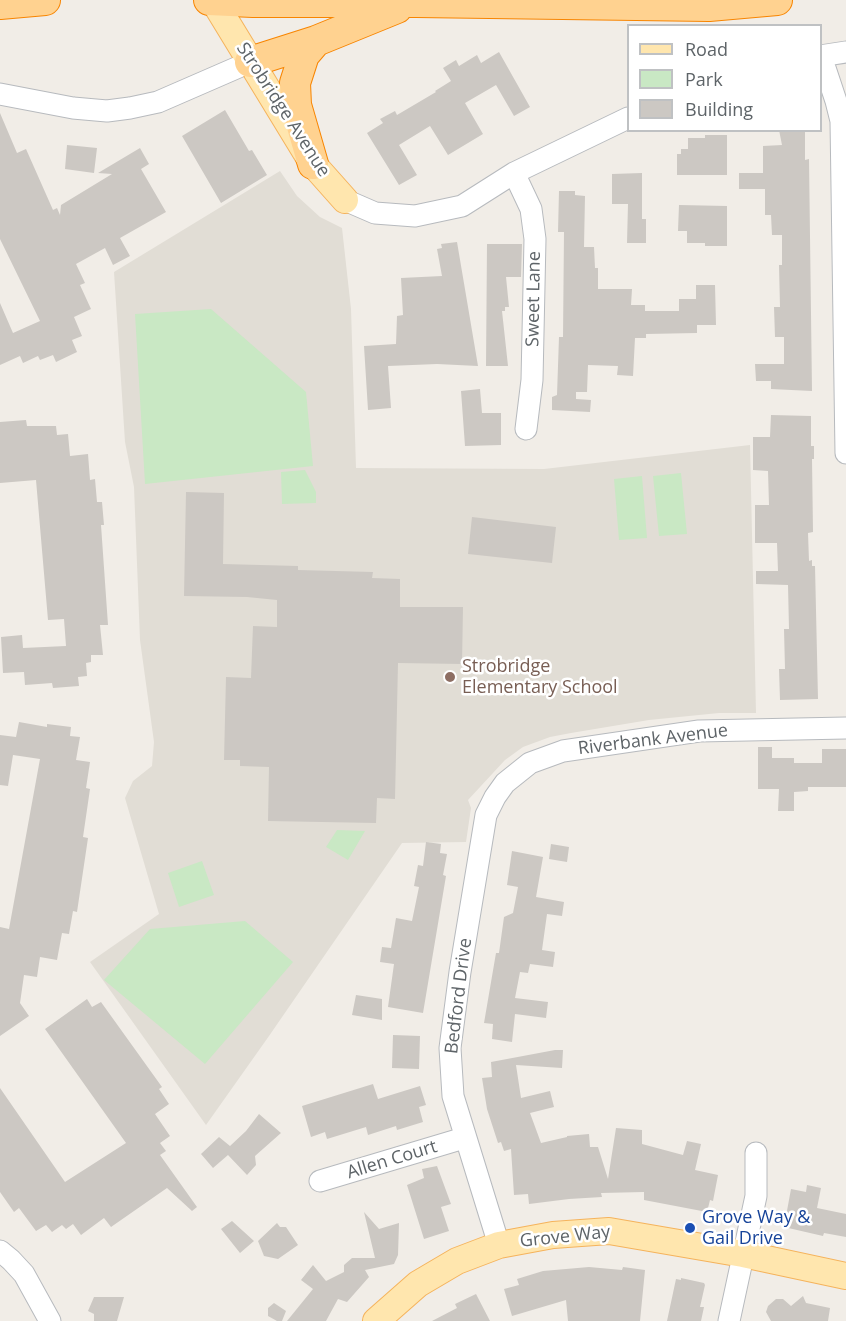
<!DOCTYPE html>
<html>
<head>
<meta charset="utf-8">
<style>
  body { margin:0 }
  #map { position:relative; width:846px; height:1321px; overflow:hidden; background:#f1ede7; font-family:"Open Sans",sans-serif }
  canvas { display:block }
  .legend { position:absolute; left:627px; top:24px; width:195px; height:108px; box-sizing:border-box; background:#fff; border:2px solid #bfc1c3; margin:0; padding:8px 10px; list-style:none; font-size:18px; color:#5e6468 }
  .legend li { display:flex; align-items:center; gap:12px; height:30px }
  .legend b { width:30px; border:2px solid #bfc1c3 }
</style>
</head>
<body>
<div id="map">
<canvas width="846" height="1321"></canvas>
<ul class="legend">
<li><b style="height:8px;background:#ffe6ae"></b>Road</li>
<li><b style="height:16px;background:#c9e8c4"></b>Park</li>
<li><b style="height:16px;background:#ccc8c3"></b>Building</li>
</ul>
</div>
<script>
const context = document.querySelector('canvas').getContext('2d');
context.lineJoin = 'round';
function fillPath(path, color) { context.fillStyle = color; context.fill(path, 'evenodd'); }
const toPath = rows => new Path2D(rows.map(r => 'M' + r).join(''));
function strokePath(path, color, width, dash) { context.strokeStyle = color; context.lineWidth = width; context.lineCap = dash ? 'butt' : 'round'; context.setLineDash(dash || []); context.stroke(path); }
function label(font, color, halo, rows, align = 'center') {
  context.font = font + ' "Open Sans",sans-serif'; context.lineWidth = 5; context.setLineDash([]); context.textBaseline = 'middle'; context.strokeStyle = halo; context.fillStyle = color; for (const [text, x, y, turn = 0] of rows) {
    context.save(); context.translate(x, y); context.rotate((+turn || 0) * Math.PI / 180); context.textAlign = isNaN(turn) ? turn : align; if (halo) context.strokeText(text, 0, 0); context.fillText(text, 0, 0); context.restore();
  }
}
fillPath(toPath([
  [280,171,297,196,320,217,342,228,351,309,356,468,544,469,750,445,756,713,719,713,649,720,571,733,550,737,523,747,505,760,468,800,471,808,466,842,402,843,269,1036,206,1125,90,962,159,914,125,798,133,781,152,766,154,742,140,640,134,487,125,442,114,272]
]), '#e1ddd5');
fillPath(toPath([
  [211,309,306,392,313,466,145,484,135,314],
  [305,470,316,492,316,503,282,504,281,472],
  [681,473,687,534,659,536,653,476],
  [642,476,647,538,619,540,614,479],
  [337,830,365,831,348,860,326,847],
  [202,861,214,895,179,907,168,873],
  [245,921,293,962,205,1064,104,980,150,929]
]), '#c9e8c4');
fillPath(toPath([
  [499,52,530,107,514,116,496,85,465,103,483,134,448,155,430,126,399,145,417,175,399,185,367,133,383,123,380,119,395,111,397,115,436,92,435,91,451,81,443,68,456,60,459,66,477,55,481,63],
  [225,110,249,151,252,150,267,175,221,203,182,136],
  [0,113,17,153,26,149,53,210,57,208,60,215,61,205,112,174,98,173,140,148,149,164,141,169,166,212,120,238,130,256,113,265,105,248,76,264,85,283,80,285,91,309,74,317,82,336,72,340,77,352,56,362,53,355,40,360,38,356,23,363,20,356,0,365,0,303,13,333,40,321,0,239],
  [779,130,805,130,805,160,809,159,812,391,771,389,771,381,756,381,755,364,784,364,784,337,775,337,774,307,780,307,779,265,782,265,782,235,772,235,771,215,765,215,765,189,739,189,739,173,763,173,763,146,782,145],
  [705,135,727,135,727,175,677,175,677,154,681,154,681,149,688,149,688,138,705,138],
  [67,145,97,148,94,173,65,169],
  [642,173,642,219,646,219,646,243,627,243,628,204,612,204,612,174],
  [559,191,575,191,575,195,585,196,584,247,594,247,595,268,598,268,598,289,632,289,631,305,645,305,645,311,679,311,679,299,696,299,696,285,715,285,716,325,697,325,697,333,646,334,646,338,635,338,633,376,617,375,618,366,588,365,587,392,576,392,576,399,591,400,590,412,552,410,552,397,557,395,559,337,563,337,564,232,558,232],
  [679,205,727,206,727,246,705,246,705,243,687,243,687,231,678,231],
  [457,242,478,366,437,364,388,366,391,408,368,410,364,346,396,344,397,316,403,315,401,278,442,276,437,249,442,248,441,244],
  [487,244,522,244,521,277,506,277,509,307,505,307,505,311,502,311,508,366,486,366],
  [480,389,482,413,501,413,501,445,465,446,461,391],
  [771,415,811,416,811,446,814,446,814,459,812,459,813,532,808,533,809,561,812,560,812,566,815,566,818,699,780,700,779,669,785,669,784,629,789,629,788,585,756,584,756,571,778,571,777,543,755,543,755,505,769,505,768,471,753,470,753,437,770,437],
  [26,420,27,426,56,426,57,435,68,434,70,456,88,454,90,480,95,479,97,502,102,502,104,525,101,525,108,625,100,625,103,655,91,655,91,662,86,663,87,676,78,677,79,686,53,688,52,683,25,685,24,672,3,673,1,637,22,635,23,648,66,646,64,619,48,620,36,480,0,483,0,422],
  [186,492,224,493,223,564,298,566,298,570,373,572,372,578,400,579,400,607,463,607,462,664,398,663,395,799,377,798,376,823,268,821,269,767,240,766,240,760,224,760,226,677,251,678,253,626,277,627,277,600,247,597,184,596],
  [472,517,556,527,552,563,468,554],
  [19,722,47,727,47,724,71,727,70,736,80,737,76,760,90,762,86,788,90,789,83,837,88,838,77,912,73,911,69,934,62,933,57,960,40,957,37,977,24,975,20,1003,29,1016,0,1036,0,927,9,929,40,759,13,755,8,786,0,785,0,735,16,737],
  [758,747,772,747,772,758,794,758,794,763,822,763,822,749,846,749,846,787,808,787,808,791,794,792,794,811,778,811,779,789,758,789],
  [426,842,441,844,440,853,447,854,443,875,446,876,423,1013,388,1007,394,964,380,962,382,947,391,948,396,918,412,921,419,887,414,886,418,865,423,866],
  [551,844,569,847,567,862,549,859],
  [512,851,543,857,536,897,564,902,562,916,547,914,542,950,555,952,553,967,530,964,528,973,520,972,515,998,548,1002,546,1018,515,1014,512,1042,492,1039,493,1024,484,1023,496,953,499,953,504,917,513,913,518,887,507,885],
  [356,995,382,999,382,1020,352,1015],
  [87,999,92,1007,101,1002,162,1087,159,1089,169,1104,155,1114,170,1136,160,1143,166,1151,160,1155,197,1207,192,1211,167,1188,111,1227,104,1218,81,1235,73,1224,66,1229,62,1225,52,1232,46,1225,36,1231,19,1208,14,1212,0,1192,0,1088,65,1182,126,1143,45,1029],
  [393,1035,420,1036,419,1069,392,1068],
  [555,1050,563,1050,562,1068,516,1065,521,1098,550,1091,554,1107,530,1113,541,1143,567,1137,567,1136,589,1134,590,1147,598,1147,608,1179,616,1128,642,1130,642,1144,683,1155,687,1141,701,1144,695,1170,718,1175,713,1201,710,1200,707,1212,644,1200,644,1192,601,1193,602,1197,569,1199,529,1204,528,1194,514,1195,511,1149,504,1151,501,1142,498,1143,487,1109,482,1078,492,1077,491,1062],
  [373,1084,378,1099,420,1086,426,1105,419,1107,423,1122,397,1130,396,1126,368,1135,366,1127,327,1139,325,1132,311,1137,302,1106],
  [259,1114,281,1133,255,1156,256,1165,247,1175,228,1155,213,1168,201,1154,219,1137,230,1146,246,1131],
  [437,1166,451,1204,441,1207,449,1231,424,1239,407,1185,424,1178,422,1169],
  [807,1185,821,1188,817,1208,846,1214,846,1237,824,1233,823,1236,784,1227,791,1189,806,1192],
  [364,1212,379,1229,399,1223,398,1255,394,1264,365,1270,369,1277,347,1302,338,1299,326,1321,287,1321,313,1289,301,1280,313,1265,326,1281,344,1272,344,1265,352,1258,375,1258],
  [232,1221,254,1241,240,1253,221,1229],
  [277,1223,280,1227,286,1227,298,1245,278,1259,264,1256,258,1241],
  [589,1267,622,1270,623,1267,645,1270,640,1321,568,1321,566,1300,512,1316,504,1289,519,1285,517,1279,543,1271],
  [681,1278,704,1283,705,1285,700,1307,704,1307,701,1321,667,1321,676,1279,681,1280],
  [476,1294,490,1321,432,1321,457,1308,455,1304],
  [803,1296,806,1303,830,1308,828,1321,771,1321,766,1312,768,1306,776,1299,783,1299,791,1306],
  [94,1297,124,1297,117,1321,94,1321,94,1314,88,1311],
  [274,1303,286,1311,282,1321,277,1321,268,1316,268,1308]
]), '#ccc8c3');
const minor = toPath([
  [820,56,846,52],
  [821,56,836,101,841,121,846,453],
  [0,94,73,108,107,111,130,108,158,102,250,62],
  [514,173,531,209,535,239,532,380,526,429],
  [345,200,375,213,415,216,462,206,514,173,628,118],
  [320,1181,464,1138],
  [499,1245,453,1096,450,1048,460,972,486,815,495,797,505,783,530,763,563,751,699,731,846,728],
  [0,1251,11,1260,24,1274,50,1321],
  [729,1321,756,1196,756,1153]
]);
const major = toPath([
  [213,0,313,164,345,200],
  [376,1321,418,1284,457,1261,499,1245,553,1235,609,1231,743,1254,846,1276]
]);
const highway = toPath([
  [209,0,253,2,416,2,709,6,777,0],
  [0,4,45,0],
  [250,62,316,41,397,8],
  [313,164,296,105,295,83,304,55,316,41]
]);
strokePath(minor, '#b7babe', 23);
strokePath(major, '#f5b35c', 28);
strokePath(highway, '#f88500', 32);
strokePath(minor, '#fff', 21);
strokePath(major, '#ffe6ae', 26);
strokePath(highway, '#ffd290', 30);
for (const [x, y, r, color] of [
  [450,677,6,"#8d6e63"],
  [690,1228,6,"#1a4fb4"]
]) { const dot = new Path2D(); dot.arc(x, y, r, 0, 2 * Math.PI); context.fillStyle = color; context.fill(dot); strokePath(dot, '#fff', 2); }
label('18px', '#5e6468', '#fff', [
  ["Strobridge Avenue",283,110,57],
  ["Sweet Lane",534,299,-89],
  ["Riverbank Avenue",653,740,-7],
  ["Bedford Drive",459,996,-83],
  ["Allen Court",392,1160,-17],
  ["Grove Way",565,1237,-6]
]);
label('18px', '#785e54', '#fff', [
  ["Strobridge",462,667],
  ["Elementary School",462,688]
], 'left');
label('18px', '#164399', '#fff', [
  ["Grove Way &",702,1218],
  ["Gail Drive",702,1239]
], 'left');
</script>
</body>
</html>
